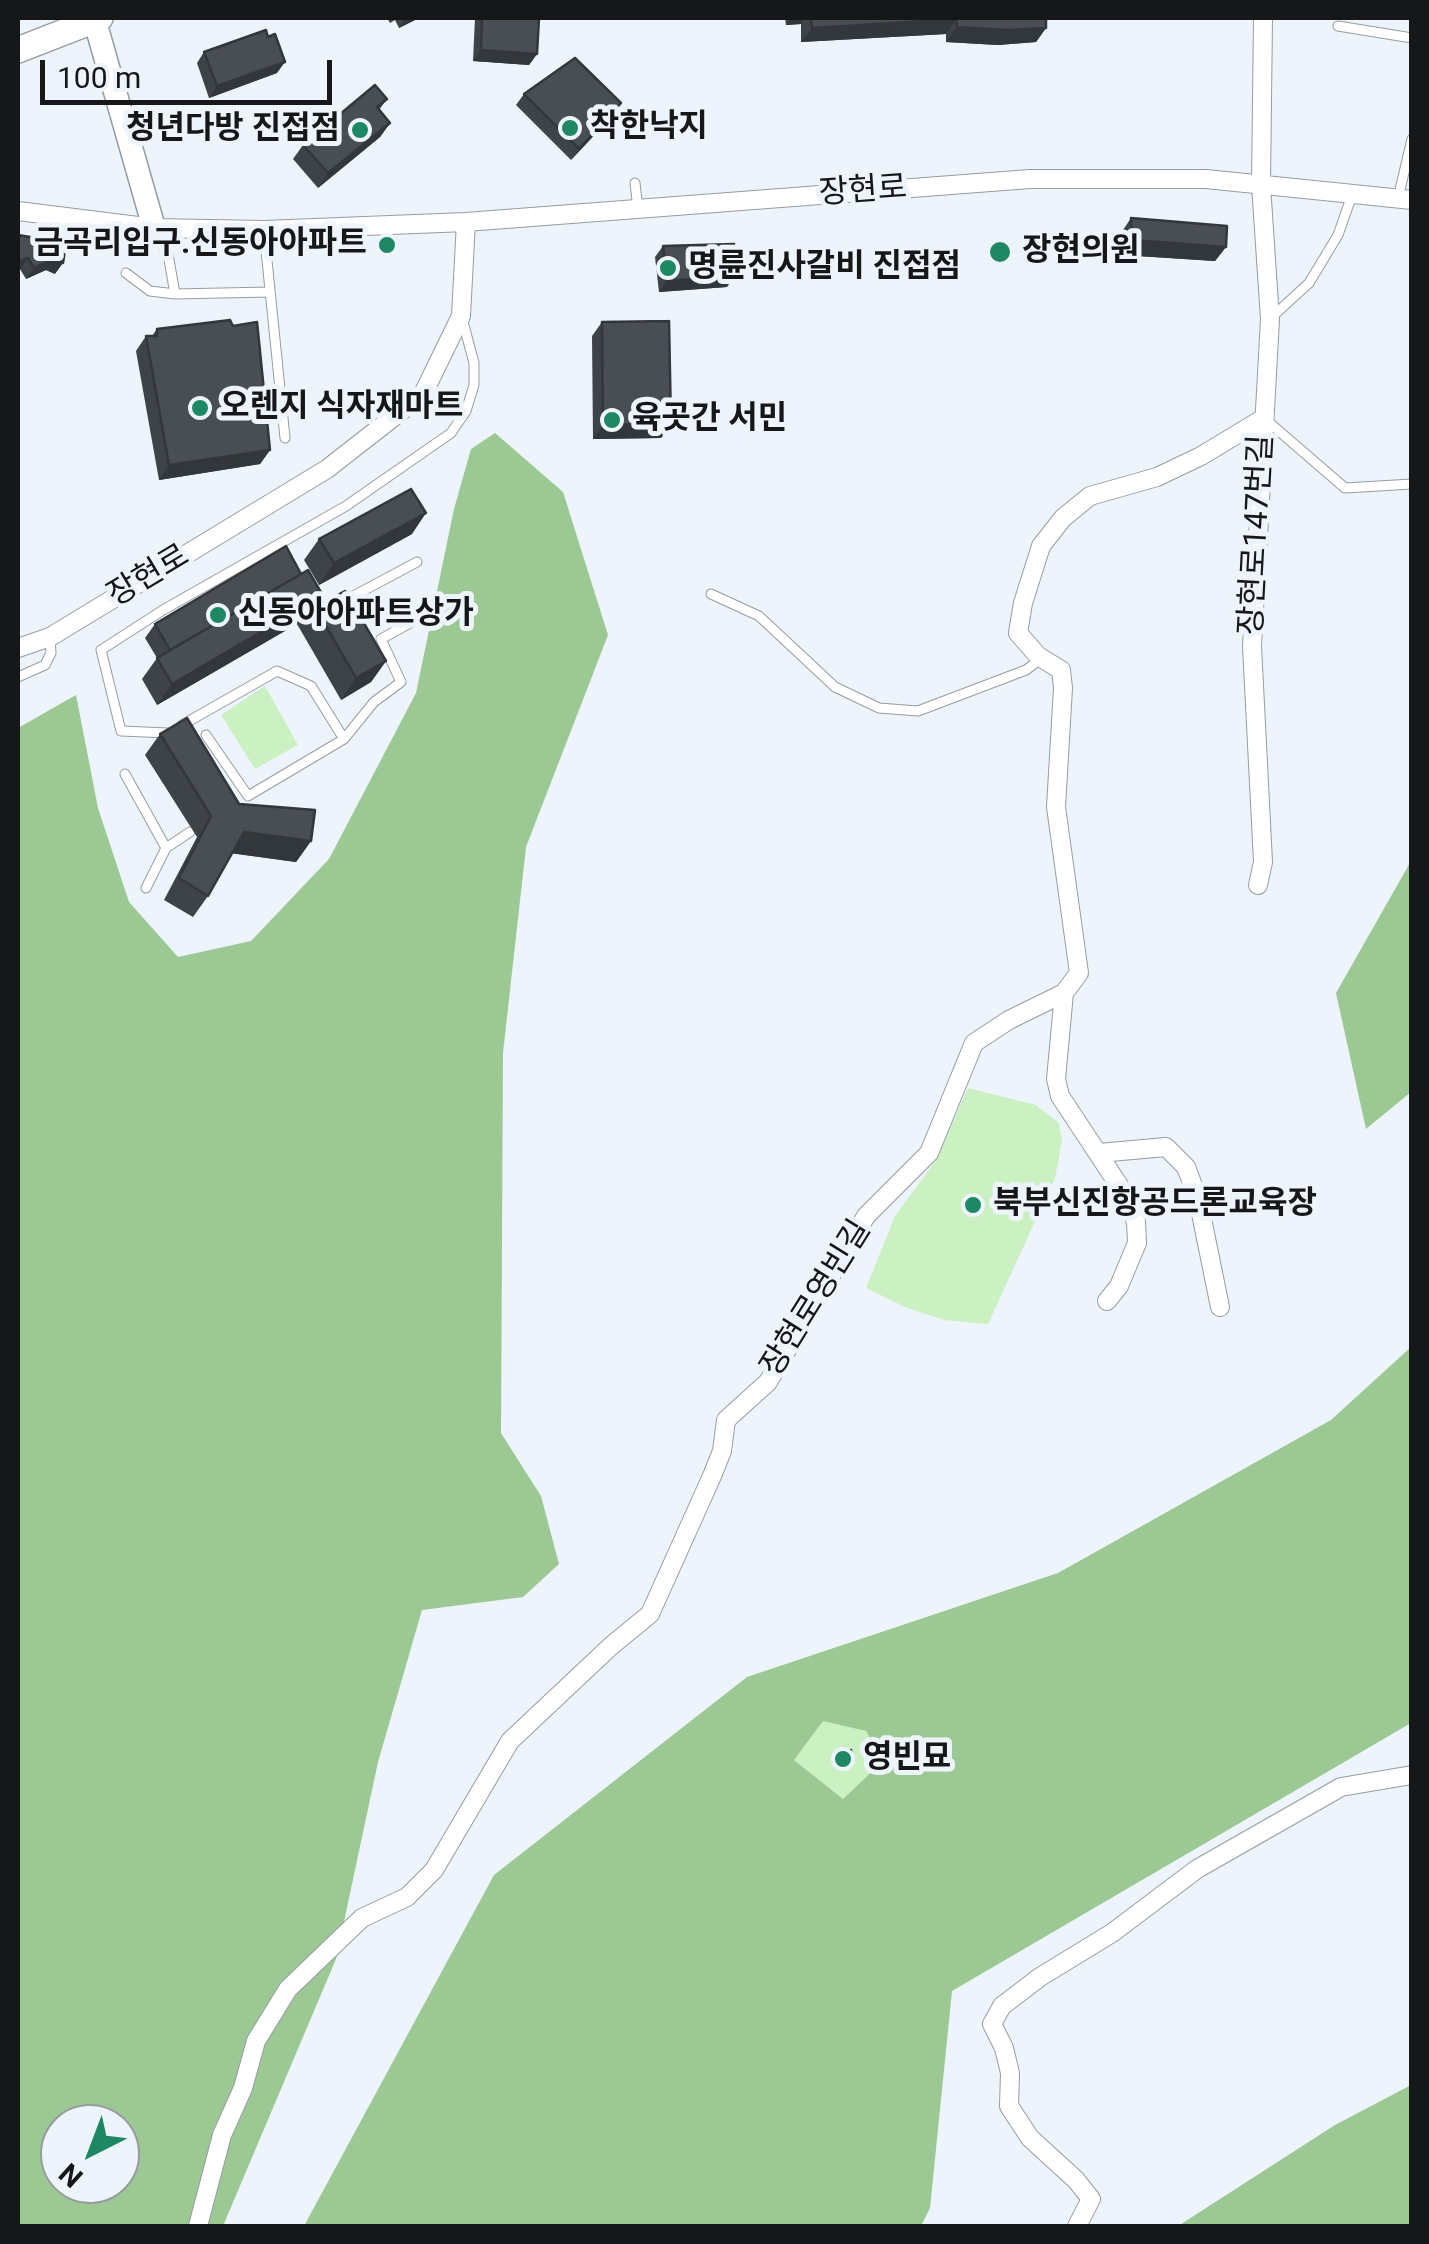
<!DOCTYPE html>
<html>
<head>
<meta charset="utf-8">
<style>
  body { margin:0 }
  #map { position:relative; width:1429px; height:2244px; overflow:hidden; background:#edf4fb; font-family:Roboto,sans-serif }
  canvas { display:block }
  .frame { position:absolute; inset:0; border:20px solid #151719; pointer-events:none }
  .north { position:absolute; left:40px; top:2104px; width:100px; height:100px; box-sizing:border-box; background:#edf4fb; border:2px solid #979ca1; border-radius:50%; rotate:222deg; font-size:28px; font-weight:700; line-height:40px; text-align:center; color:#151719 }
  .north::after { content:''; display:block; margin:auto; width:35px; height:45px; background:#1e8764; clip-path:polygon(50% 0,100% 100%,50% 72%,0 100%) }
  .scale { position:absolute; left:40px; top:60px; width:292px; height:45px; box-sizing:border-box; border:5px solid #151719; border-top:0; padding-left:12px; font-size:30px; line-height:35px; white-space:nowrap; color:#151719; -webkit-text-stroke:8px #edf4fb; paint-order:stroke }
</style>
</head>
<body>
<div id="map">
<canvas width="1429" height="2244"></canvas>
<div class="frame"></div>
<div class="north">N</div>
<div class="scale">100 m</div>
</div>
<script>
const context = document.querySelector('canvas').getContext('2d');
context.lineJoin = 'round';
function fillPath(path, color) { context.fillStyle = color; context.fill(path, 'evenodd'); }
const toPath = rows => new Path2D(rows.map(r => 'M' + r).join(''));
function strokePath(path, color, width, dash) { context.strokeStyle = color; context.lineWidth = width; context.lineCap = dash ? 'butt' : 'round'; context.setLineDash(dash || []); context.stroke(path); }
function label(font, color, halo, rows, align = 'center') {
  context.font = font + ' Roboto,"Noto Sans KR",sans-serif'; context.lineWidth = 10; context.setLineDash([]); context.textBaseline = 'middle'; context.strokeStyle = halo; context.fillStyle = color; for (const [text, x, y, turn = 0] of rows) {
    context.save(); context.translate(x, y); context.rotate((+turn || 0) * Math.PI / 180); context.textAlign = isNaN(turn) ? turn : align; if (halo) context.strokeText(text, 0, 0); context.fillText(text, 0, 0); context.restore();
  }
}
fillPath(toPath([
  [265,686,298,745,255,769,221,715],
  [968,1088,1036,1105,1059,1123,1062,1140,1055,1178,988,1324,944,1320,907,1308,866,1288,895,1216,936,1160],
  [823,1720,866,1731,883,1761,843,1799,794,1760]
]), '#cbf1c3');
fillPath(toPath([
  [495,433,563,492,608,635,526,847,503,1053,501,1433,541,1496,559,1564,523,1597,422,1610,378,1762,336,1959,223,2226,18,2226,18,728,76,695,98,808,129,902,178,957,251,941,329,859,416,693,454,509,471,449],
  [60,2124,120,2124,120,2184,60,2184],
  [1411,861,1411,1092,1366,1129,1336,993],
  [1411,1347,1411,1723,952,1991,930,2208,921,2226,304,2226,494,1875,747,1677,1058,1573,1331,1420],
  [823,1721,866,1731,883,1761,843,1799,794,1760],
  [1411,2085,1411,2226,1178,2226,1335,2125]
]), '#9cc893');
const service = toPath([
  [1338,26,1412,38],
  [635,183,638,209],
  [1398,198,1412,139],
  [155,231,168,254,175,294,269,292],
  [264,231,285,438],
  [126,273,150,291,175,294],
  [1272,317,1309,283,1338,235,1352,195],
  [1265,419,1345,488,1412,484],
  [711,594,759,616,835,687,879,708,918,711,1026,670,1042,658],
  [342,602,417,562],
  [18,677,45,665,51,653,50,637],
  [182,725,277,671,311,686,344,739,248,796,206,735],
  [168,733,121,731,101,650,163,610,346,506,451,433,466,411,474,385,474,363,462,318],
  [344,739,374,702,401,682,381,639,423,616],
  [125,774,166,848],
  [146,888,166,848,190,832]
]);
const minor = toPath([
  [18,211,154,228,264,230,466,222,1030,179,1206,179,1412,200],
  [18,648,50,637,327,469,423,394,461,316,466,222],
  [1258,885,1263,862,1252,646,1270,319,1261,185,1263,18],
  [1064,993,1056,1079,1060,1096,1124,1193,1136,1222,1137,1243,1119,1286,1107,1301],
  [1099,1153,1166,1147,1186,1167,1198,1199,1220,1307],
  [198,2226,222,2135,243,2088,256,2041,288,1989,362,1918,407,1897,434,1870,510,1741,611,1646,650,1614,712,1476,722,1451,726,1420,768,1382,866,1216,929,1153,974,1043,1009,1020,1064,993,1079,973,1056,807,1063,688,1061,670,1038,656,1018,633,1023,603,1041,546,1063,518,1090,496,1157,477,1201,456,1264,418],
  [1077,2226,1091,2199,1076,2180,1030,2138,1009,2106,1010,2073,1004,2048,992,2024,1002,2006,1040,1977,1112,1933,1197,1869,1341,1787,1412,1775]
]);
const tertiary = toPath([
  [94,18,154,228]
]);
const secondary = toPath([
  [18,50,100,18]
]);
strokePath(service, '#959ca2', 11);
strokePath(minor, '#959ca2', 20);
strokePath(tertiary, '#959ca2', 25);
strokePath(secondary, '#959ca2', 28);
strokePath(service, '#fff', 9);
strokePath(minor, '#fff', 18);
strokePath(tertiary, '#fff', 22);
strokePath(secondary, '#fff', 25);
fillPath(toPath([
  [387,18,419,18,399,28,395,20,390,23],
  [475,18,539,18,537,54,529,65,473,61],
  [785,18,1046,18,1046,28,1036,42,998,45,946,42,946,34,801,42,801,24,786,25],
  [204,52,277,73,209,98,197,63],
  [524,94,621,103,614,114,571,160,516,105],
  [387,99,379,110,390,123,380,137,318,188,293,159,303,145],
  [1131,218,1226,247,1215,261,1122,255,1121,233],
  [18,235,55,274,46,270,26,279,20,269,18,270],
  [663,246,727,287,659,292,655,257],
  [602,322,671,424,661,438,593,439,592,336],
  [157,329,270,450,260,464,159,480,136,351,146,336,152,336],
  [412,534,319,585,304,560,319,539],
  [301,574,326,601,386,661,371,682,341,700,297,624,157,705,142,679,157,658,145,638,155,624],
  [160,734,239,804,311,841,296,862,232,853,208,896,193,917,164,900,197,837,145,755]
]), '#3e4348');
fillPath(toPath([
  [406,18,419,18,399,28],
  [791,18,805,18,801,24,786,25],
  [956,19,946,34,801,42,812,28],
  [957,27,1046,28,1036,42,998,45,946,42],
  [481,50,537,54,529,65,473,61],
  [285,62,277,73,209,98,217,86],
  [621,103,614,114,571,160,579,149],
  [390,123,380,137,318,188,328,173],
  [1132,240,1226,247,1215,261,1122,255],
  [28,258,20,269,18,270,18,262],
  [53,259,63,263,55,274,46,270,26,279,34,268],
  [735,276,727,287,659,292,667,281],
  [671,424,661,438,593,439,603,425],
  [270,450,260,464,159,480,169,465],
  [426,513,412,534,319,585,334,563],
  [312,602,297,624,157,705,172,684],
  [386,661,371,682,341,700,356,678],
  [244,832,311,841,296,862,229,853],
  [852,1761,845,1768,837,1766,840,1762]
]), '#32373b');
const building = toPath([
  [482,18,539,18,537,54,481,50,482,18],
  [811,18,1046,18,1046,28,1009,30,957,27,956,19,812,28,811,18],
  [266,30,268,37,275,34,285,62,217,86,204,52,266,30],
  [575,58,621,103,579,149,524,94,575,58],
  [375,85,387,99,377,107,390,123,328,173,303,145,375,85],
  [1131,218,1227,226,1226,247,1132,240,1131,218],
  [18,235,66,243,63,263,53,259,34,268,28,258,18,262,18,235],
  [734,244,735,276,667,281,663,246,734,244],
  [230,320,233,326,257,322,270,450,169,465,146,336,157,336,157,329,230,320],
  [669,321,671,424,603,425,602,322,669,321],
  [411,489,426,513,334,563,319,539,411,489],
  [286,546,301,574,170,650,155,624,286,546],
  [308,570,326,601,345,591,386,661,356,678,312,602,172,684,157,658,308,570],
  [187,718,239,804,315,810,311,841,244,832,208,896,179,878,211,816,160,734,187,718],
  [851,1750,852,1761,848,1764,840,1762,839,1752,851,1750]
]);
fillPath(building, '#484e54');
strokePath(building, '#32373b', 2.5);
for (const [x, y, r, color] of [
  [570,128,10,"#1e8764"],
  [360,130,10,"#1e8764"],
  [387,245,10,"#1e8764"],
  [1000,252,12,"#1e8764"],
  [668,268,10,"#1e8764"],
  [200,408,10,"#1e8764"],
  [612,420,10,"#1e8764"],
  [218,615,10,"#1e8764"],
  [973,1205,10,"#1e8764"],
  [843,1759,10,"#1e8764"]
]) { const dot = new Path2D(); dot.arc(x, y, r, 0, 2 * Math.PI); context.fillStyle = color; context.fill(dot); strokePath(dot, '#edf4fb', 4); }
label('bold 32px', '#151719', '#edf4fb', [
  ["착한낙지",590,128],
  ["청년다방 진접점",340,130,"right"],
  ["금곡리입구.신동아아파트",367,245,"right"],
  ["장현의원",1022,252],
  ["명륜진사갈비 진접점",688,268],
  ["오렌지 식자재마트",220,408],
  ["육곳간 서민",632,420],
  ["신동아아파트상가",238,615],
  ["북부신진항공드론교육장",993,1205],
  ["영빈묘",863,1759]
], 'left');
label('32px', '#151719', '#edf4fb', [
  ["장현로",863,192,-4],
  ["장현로147번길",1258,535,-87],
  ["장현로",149,577,-31],
  ["장현로영빈길",817,1299,-58]
]);
</script>
</body>
</html>
